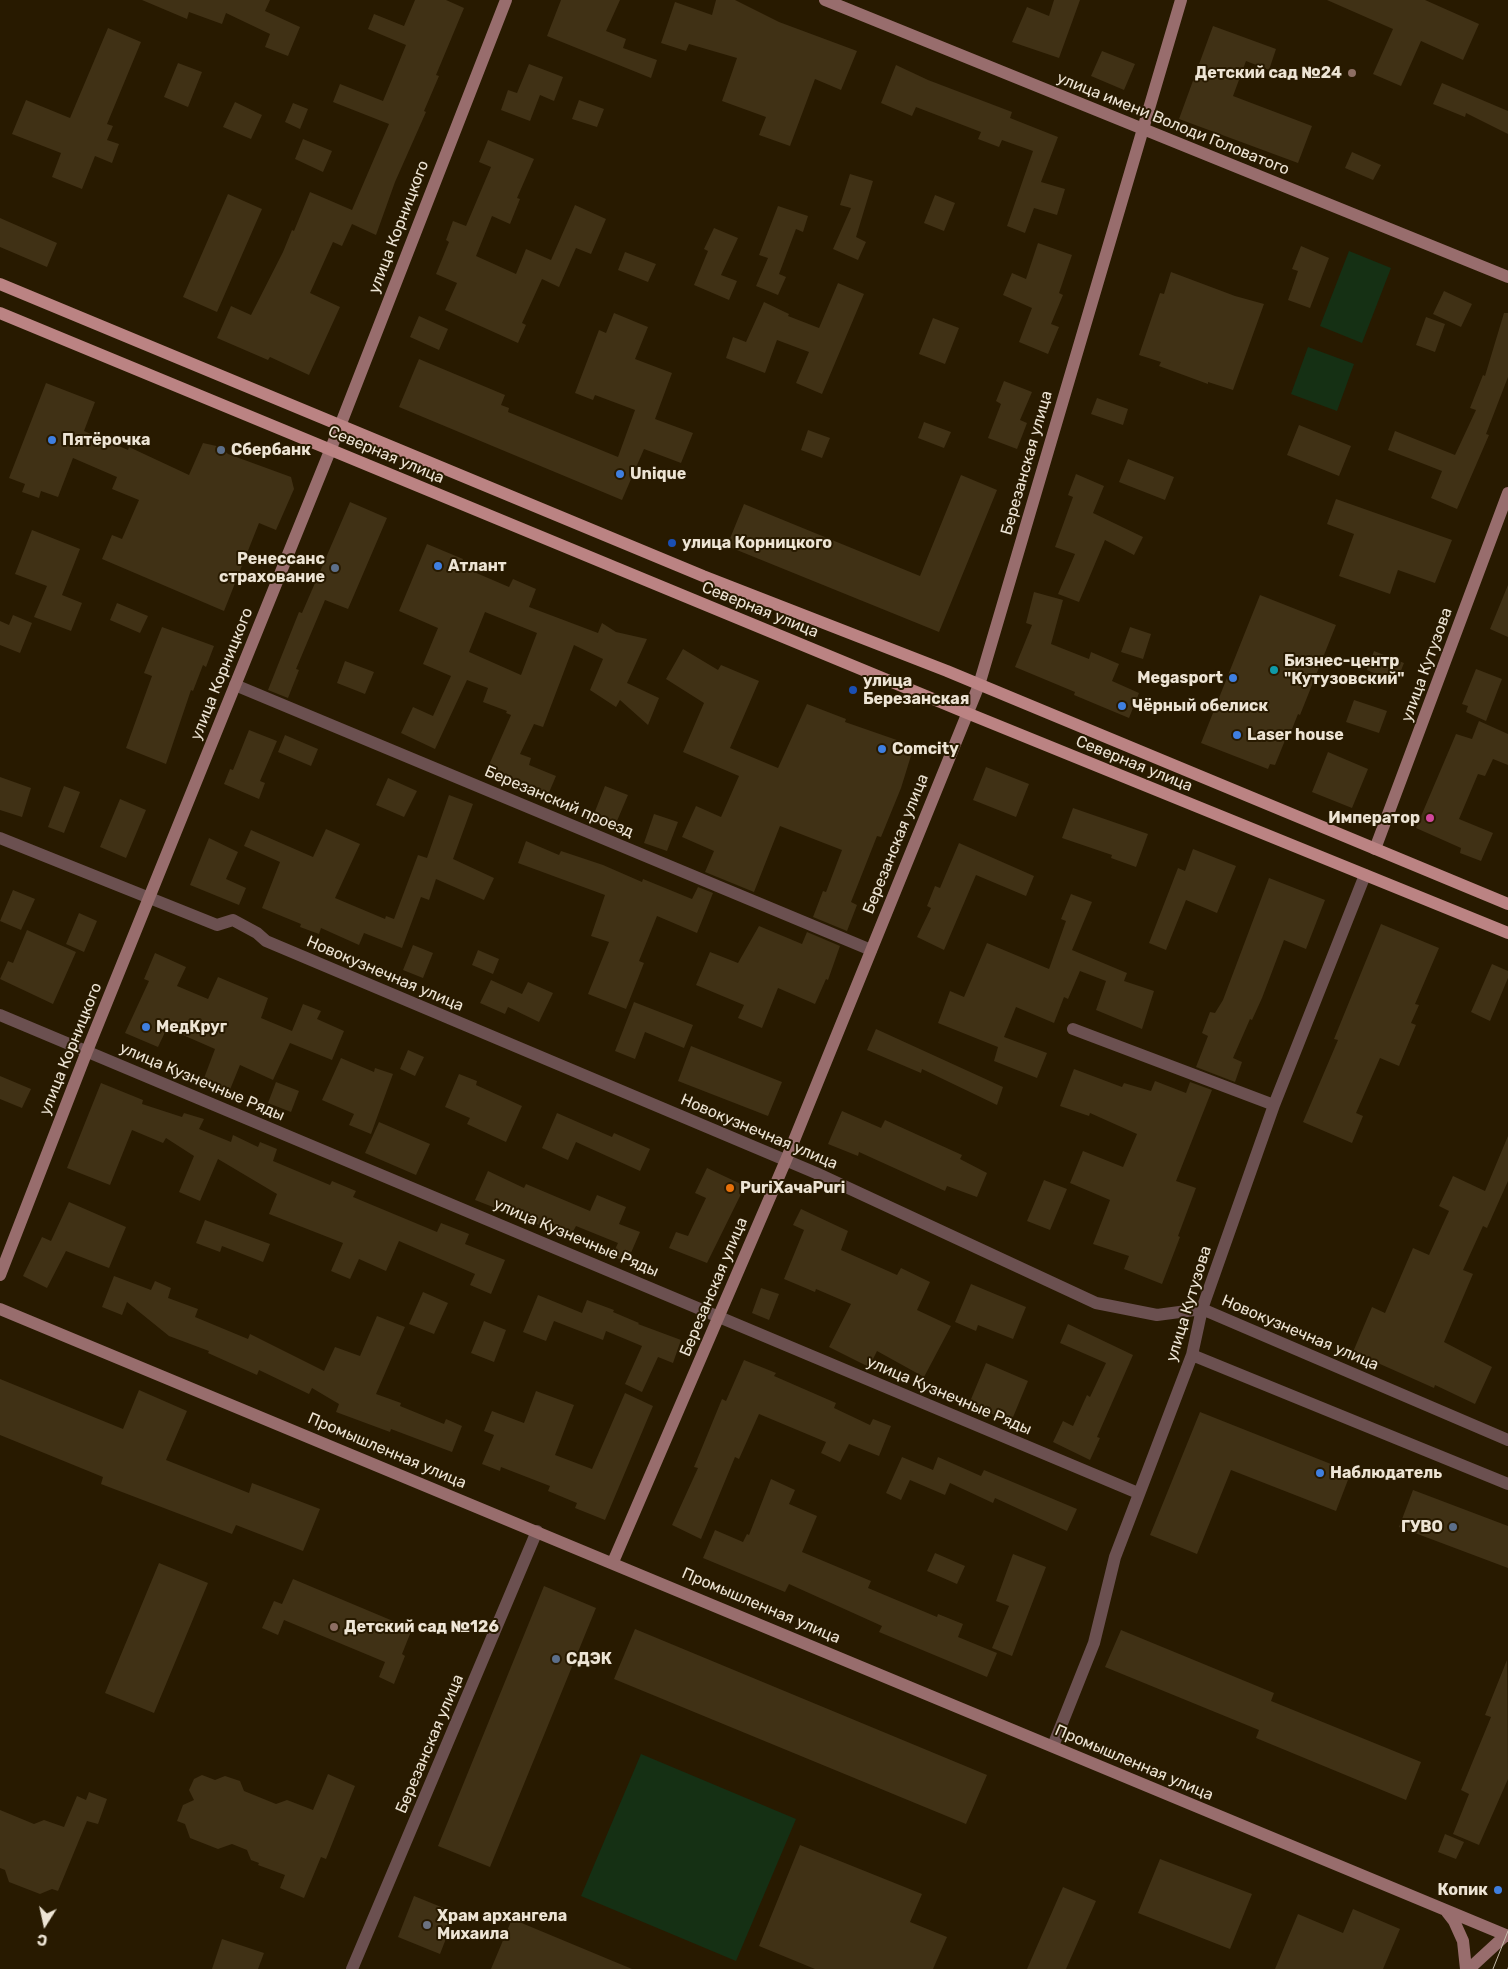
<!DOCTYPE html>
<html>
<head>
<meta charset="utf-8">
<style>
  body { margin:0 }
  #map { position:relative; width:1508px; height:1969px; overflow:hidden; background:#281a00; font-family:Rubik,sans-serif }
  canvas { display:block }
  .north { position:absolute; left:20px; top:1899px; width:50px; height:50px; -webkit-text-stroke:4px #281a00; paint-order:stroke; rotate:190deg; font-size:14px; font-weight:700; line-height:20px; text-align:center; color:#ede4d4 }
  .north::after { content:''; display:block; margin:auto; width:18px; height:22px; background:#ede4d4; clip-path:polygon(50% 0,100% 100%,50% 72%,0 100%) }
</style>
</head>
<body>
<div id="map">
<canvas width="1508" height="1969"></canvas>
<div class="north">С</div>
</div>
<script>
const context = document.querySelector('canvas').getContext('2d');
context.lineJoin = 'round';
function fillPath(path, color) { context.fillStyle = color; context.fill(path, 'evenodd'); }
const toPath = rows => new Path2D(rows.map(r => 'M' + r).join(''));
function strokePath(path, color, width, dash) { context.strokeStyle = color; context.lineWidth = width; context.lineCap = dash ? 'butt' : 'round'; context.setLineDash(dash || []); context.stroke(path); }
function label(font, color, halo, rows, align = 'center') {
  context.font = font + ' Rubik,sans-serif'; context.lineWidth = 4; context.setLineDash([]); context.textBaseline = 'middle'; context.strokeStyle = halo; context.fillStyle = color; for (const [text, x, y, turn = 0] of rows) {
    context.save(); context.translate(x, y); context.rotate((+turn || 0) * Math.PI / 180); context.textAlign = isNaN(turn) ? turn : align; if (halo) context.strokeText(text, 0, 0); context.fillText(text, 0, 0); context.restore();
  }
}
fillPath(toPath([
  [1349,251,1391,268,1362,343,1320,326],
  [1308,347,1354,364,1337,411,1291,394],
  [641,1754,796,1819,736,1961,581,1896]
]), '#153014');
fillPath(toPath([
  [142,0,270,0,265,11,300,27,288,56,265,47,270,34,226,13,222,24,189,12,187,19],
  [415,0,446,0,464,8,436,75,439,76,424,111,426,112,395,182,376,235,352,224,342,246,333,242,310,293,340,307,309,375,270,357,268,360,217,338,231,306,251,315,283,252,292,230,294,231,310,192,352,210,389,124,333,102,340,84,383,101,406,45,368,29,374,14,404,26],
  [561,0,620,0,606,31,626,39,623,48,657,60,651,78,547,36],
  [716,0,735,0,779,22,857,51,841,90,815,79,790,146,759,135,766,117,722,101,737,58,689,44,686,51,661,43,675,2,712,15],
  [1054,0,1080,0,1059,58,1012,42,1027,7,1049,16],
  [1327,0,1425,0,1479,24,1463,60,1421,41,1401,86,1373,74,1393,29],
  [1213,26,1276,49,1269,70,1246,61,1233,96,1312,126,1298,163,1179,119],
  [108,28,141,42,107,124,113,126,107,140,119,144,112,163,95,156,82,189,52,177,61,153,12,134,26,100,70,118],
  [1102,51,1135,64,1124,90,1091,76],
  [178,63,202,72,188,107,164,97],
  [529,64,563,77,554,101,540,95,530,121,501,110,508,90,517,93],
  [896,65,928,80,1012,112,1010,118,1058,137,1041,182,1065,189,1057,215,1034,208,1025,233,1007,226,1033,151,1002,140,999,147,978,139,981,132,916,107,912,116,881,103],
  [1442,83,1508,111,1508,134,1466,113,1465,117,1433,104],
  [579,100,604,109,597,127,572,119],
  [235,102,262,115,251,139,223,127],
  [293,103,308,109,300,129,285,122],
  [303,139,332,151,323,172,295,159],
  [488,140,534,159,517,198,520,199,510,224,492,216,476,256,516,274,526,249,551,260,575,205,606,219,591,254,576,248,559,287,542,279,522,323,526,325,518,343,445,310,457,283,436,274,449,242,446,240,453,221,466,226,491,167,479,162],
  [1352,152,1381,165,1373,180,1345,168],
  [850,174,873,181,856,237,866,242,858,260,833,249,851,208,840,205],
  [228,194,262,209,217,312,183,297],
  [935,195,955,203,944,231,924,223],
  [778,206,808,216,803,232,796,229,779,274,786,277,778,295,756,286,768,258,759,255],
  [0,218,57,243,47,267,0,247],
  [714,228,738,238,721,275,737,281,729,300,694,285,708,251,704,249],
  [1038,243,1072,255,1059,293,1063,295,1051,324,1059,327,1048,354,1019,342,1032,308,1003,295,1012,273,1026,279],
  [1301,246,1329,258,1310,308,1288,300,1298,271,1292,269],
  [625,252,656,264,648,282,618,270],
  [1171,272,1235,296,1264,304,1233,390,1208,382,1208,384,1159,366,1161,362,1139,355,1160,293,1164,294],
  [838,283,864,294,822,394,796,383,809,352,777,340,765,373,726,358,733,337,746,342,764,302,789,314,788,316,819,328],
  [1444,291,1472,304,1461,327,1433,314],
  [614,313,648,327,635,359,672,373,655,419,693,433,681,463,644,449,622,500,399,407,419,359,505,395,501,405,509,408,508,412,618,457,635,410,595,395,593,400,575,393,599,330,606,333],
  [1504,313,1508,313,1508,377,1486,434,1489,435,1457,509,1431,498,1442,471,1388,450,1395,431,1455,455,1476,410,1470,408,1483,375,1485,376],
  [419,316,448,329,439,350,410,337],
  [1426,317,1445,324,1435,352,1416,345],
  [933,318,959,328,945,364,919,354],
  [1004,381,1032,392,1020,420,1027,423,1017,449,988,438,1001,404,996,401],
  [46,383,95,402,84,431,128,450,129,447,189,475,203,443,221,447,228,454,291,477,294,489,276,530,259,523,224,611,102,559,112,535,122,539,139,500,112,489,117,477,73,458,58,497,41,491,39,498,22,492,25,484,9,478],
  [1097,398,1128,409,1123,425,1091,414],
  [924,422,951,432,944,448,918,438],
  [1299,425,1351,446,1339,476,1287,455],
  [808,430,830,438,822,458,801,450],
  [1128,459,1174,477,1165,500,1119,482],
  [1076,474,1104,486,1093,513,1143,537,1134,555,1105,540,1079,602,1058,594,1075,554,1055,547,1073,497,1068,495],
  [961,475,997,490,939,632,727,546,744,504,920,576],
  [1336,499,1452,540,1435,583,1398,570,1390,594,1339,576,1354,534,1327,524],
  [350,502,387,518,348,609,325,600,296,669,299,670,288,698,268,690,299,612,302,613],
  [32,530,80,549,62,595,82,603,71,631,34,617,47,586,15,574],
  [427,544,463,559,460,566,509,587,513,579,536,589,529,607,598,633,602,623,616,632,647,639,627,683,659,698,648,725,620,700,616,707,590,690,603,659,574,645,543,727,534,724,520,754,531,758,529,765,556,776,545,802,485,774,511,715,506,713,507,711,483,702,488,688,467,680,435,749,401,733,413,707,433,716,451,676,423,664,438,628,399,611],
  [485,612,537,633,521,675,469,652],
  [1508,585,1508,637,1490,629],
  [1034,592,1063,600,1051,644,1089,659,1091,652,1119,664,1112,681,1139,693,1129,718,1074,695,1075,692,1015,667,1032,625,1026,623],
  [1260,595,1336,625,1300,715,1298,714,1290,734,1288,733,1275,765,1270,764,1268,769,1201,743],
  [117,603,148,616,140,633,110,620],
  [13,615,32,623,20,653,0,645,0,621,9,625],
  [162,627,214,646,206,667,203,665,193,691,191,690,166,764,126,748,152,676,144,673],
  [1130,627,1151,634,1143,659,1121,652],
  [683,649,718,670,721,665,759,681,730,748,778,768,807,704,846,719,845,722,914,746,901,788,881,837,877,836,851,902,857,905,847,931,813,917,823,891,826,892,842,850,780,826,754,892,705,872,714,851,682,837,696,806,721,817,739,776,683,752,704,703,666,679],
  [1374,651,1404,663,1396,683,1367,670],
  [345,661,374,672,365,694,337,683],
  [1476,669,1502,679,1486,721,1466,712,1468,706,1462,704],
  [1354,700,1387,711,1379,733,1346,722],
  [1479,721,1508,734,1508,765,1493,759,1485,776,1478,774,1459,819,1493,833,1481,861,1460,853,1461,848,1416,828,1456,734,1472,739],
  [249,730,277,741,260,781,265,783,259,799,224,784,230,769,233,770],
  [285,735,318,749,311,766,278,752],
  [1328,752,1368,769,1352,808,1312,792],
  [986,767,1029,784,1016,817,973,800],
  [0,777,31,788,22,817,0,810],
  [388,778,417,791,404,817,376,805],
  [64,786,80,792,64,833,48,827],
  [605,786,628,795,614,828,592,819],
  [449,795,473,804,453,859,494,878,484,900,436,879,429,900,421,897,402,948,364,933,359,945,321,928,319,934,300,927,301,924,262,908,280,862,244,846,251,830,313,857,326,829,360,844,335,898,385,919,386,916,394,919,418,855,427,858],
  [120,799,146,810,126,858,100,847],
  [1073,808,1148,834,1136,867,1111,858,1112,855,1062,838],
  [654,814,678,822,667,851,644,843],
  [209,838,238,852,226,879,246,888,239,905,190,885],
  [526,841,559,855,561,851,603,865,642,882,643,879,692,899,698,887,713,893,697,933,657,916,639,961,644,963,626,1009,588,994,609,942,591,936,605,895,518,863],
  [959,843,1034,876,1026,896,976,875,944,950,917,937,931,908,927,906,935,886,940,888],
  [1193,849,1236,866,1217,913,1186,900,1166,950,1149,943,1178,868,1185,871],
  [1269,878,1325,900,1306,949,1284,940,1262,998,1252,1020,1250,1019,1233,1058,1242,1062,1235,1082,1196,1067,1208,1036,1202,1033,1210,1012,1215,1013,1223,1000],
  [13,890,35,899,21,930,0,921],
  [1071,894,1092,902,1072,950,1127,973,1124,981,1154,991,1142,1029,1096,1010,1106,981,1080,971,1068,999,1064,997,1054,1023,1016,1007,1004,1037,1047,1053,1037,1078,994,1061,998,1047,938,1023,950,991,964,997,987,943,1049,969,1066,921,1061,919],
  [79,913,97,921,84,952,66,944],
  [1381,924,1439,948,1415,1004,1419,1005,1411,1023,1416,1025,1399,1066,1380,1058,1356,1113,1363,1116,1352,1143,1303,1122,1338,1040,1334,1039],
  [759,926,802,944,807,932,840,946,828,980,826,979,815,1004,778,988,762,1028,738,1018,744,1005,696,985,710,952,738,963],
  [27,930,76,952,53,1004,0,979,8,961,13,963],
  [413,945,433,953,423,978,403,970],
  [478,950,499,959,493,974,472,965],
  [155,953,186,967,177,986,208,999,218,977,268,998,261,1018,292,1031,303,1004,321,1011,317,1019,344,1031,332,1060,290,1043,273,1080,240,1065,229,1092,203,1081,215,1049,167,1028,158,1047,125,1033,149,981,144,979],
  [1492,964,1508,971,1508,978,1490,1021,1471,1012],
  [491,980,522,994,528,982,553,993,539,1022,508,1007,505,1014,480,1003],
  [634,1002,693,1025,684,1048,645,1032,635,1059,615,1051],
  [876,1029,1003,1087,997,1105,922,1069,921,1073,867,1050],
  [691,1046,782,1082,768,1116,678,1081],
  [408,1050,424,1057,415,1076,400,1069],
  [341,1058,374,1072,375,1068,393,1074,371,1134,349,1125,354,1114,322,1100],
  [1074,1069,1122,1087,1124,1083,1151,1091,1155,1081,1186,1093,1190,1082,1212,1090,1176,1181,1196,1188,1178,1236,1180,1237,1162,1284,1124,1269,1129,1256,1093,1244,1110,1200,1070,1183,1083,1151,1123,1167,1137,1134,1090,1113,1089,1116,1060,1106],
  [459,1074,477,1081,476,1085,522,1106,506,1142,467,1124,470,1118,445,1107],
  [0,1076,31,1089,22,1108,0,1099],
  [276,1082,299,1091,291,1112,268,1103],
  [101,1083,143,1100,142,1104,182,1117,184,1113,204,1119,199,1129,231,1142,233,1135,258,1147,260,1142,277,1149,273,1161,330,1185,332,1181,356,1191,353,1197,437,1232,441,1223,469,1234,465,1244,505,1260,491,1294,470,1285,475,1274,399,1241,386,1271,359,1259,350,1279,331,1271,343,1243,269,1214,277,1194,218,1159,200,1201,179,1192,194,1156,166,1138,163,1143,132,1130,110,1185,67,1168],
  [842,1111,881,1128,885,1120,962,1155,960,1159,987,1173,977,1197,947,1186,945,1191,859,1152,858,1156,828,1144],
  [557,1113,612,1137,614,1133,650,1149,640,1171,576,1142,568,1160,542,1148],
  [379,1122,430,1144,416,1175,365,1153],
  [1508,1136,1508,1181,1487,1228,1483,1226,1463,1270,1473,1274,1444,1342,1492,1367,1475,1404,1435,1385,1434,1388,1353,1352,1372,1307,1385,1313,1413,1248,1429,1255,1449,1211,1439,1206,1453,1176,1485,1191],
  [707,1168,745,1186,707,1263,669,1248,676,1232,688,1236,706,1198,695,1193],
  [488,1171,524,1188,526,1184,590,1211,597,1195,626,1207,619,1224,640,1232,627,1262,612,1256,618,1243,576,1226,570,1237,475,1200],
  [1044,1180,1067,1189,1050,1230,1027,1221],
  [69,1202,126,1227,109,1268,66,1251,47,1288,23,1276,42,1237,51,1241],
  [801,1209,848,1231,841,1250,897,1275,901,1268,930,1282,917,1310,951,1326,924,1377,877,1351,869,1367,829,1347,851,1304,816,1289,815,1292,784,1279,804,1230,793,1225],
  [205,1220,270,1244,263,1262,222,1246,220,1252,196,1243],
  [114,1276,151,1290,155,1281,171,1288,168,1298,198,1309,195,1317,248,1339,250,1334,324,1371,335,1347,360,1356,377,1316,405,1327,376,1394,401,1403,400,1406,444,1424,446,1419,462,1426,452,1452,391,1429,390,1432,336,1412,339,1404,312,1388,309,1394,259,1370,257,1375,208,1353,209,1351,169,1336,127,1302,122,1315,102,1307],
  [971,1284,1026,1307,1013,1339,978,1325,976,1331,955,1322],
  [761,1288,779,1294,769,1320,752,1313],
  [423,1292,448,1303,434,1334,409,1324],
  [538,1295,582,1313,587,1300,614,1310,613,1312,639,1323,638,1324,681,1340,673,1363,658,1357,642,1392,625,1384,642,1346,606,1331,603,1340,554,1321,546,1341,523,1332],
  [484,1321,506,1330,494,1362,471,1353],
  [1068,1324,1133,1355,1097,1437,1100,1438,1090,1460,1053,1442,1063,1421,1073,1426,1087,1395,1090,1397,1106,1363,1060,1343],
  [744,1360,776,1373,774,1376,836,1403,834,1408,870,1425,873,1419,891,1426,879,1456,849,1444,840,1462,821,1453,826,1442,759,1414,739,1459,735,1457,701,1539,672,1525,698,1468,694,1467,722,1399,726,1401],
  [986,1363,1028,1381,1011,1422,969,1404],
  [0,1379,123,1429,139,1390,187,1411,166,1460,249,1493,252,1483,320,1509,303,1551,236,1525,232,1534,101,1484,103,1477,0,1435],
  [536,1391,574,1405,555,1455,592,1469,625,1393,653,1406,605,1520,575,1508,577,1503,548,1491,550,1486,501,1467,500,1471,482,1464,494,1435,484,1431,492,1411,524,1423],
  [1200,1412,1351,1472,1336,1511,1231,1470,1197,1554,1150,1535],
  [902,1457,933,1470,938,1457,981,1476,984,1470,1077,1509,1067,1531,995,1498,993,1503,950,1483,945,1495,910,1480,901,1500,886,1493],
  [771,1479,795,1490,789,1504,817,1516,802,1552,871,1581,868,1588,937,1617,938,1614,963,1624,958,1637,997,1653,987,1677,879,1632,882,1626,789,1584,785,1592,703,1558,715,1530,743,1542,747,1534,749,1535],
  [1413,1490,1508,1526,1508,1568,1399,1527],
  [935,1553,965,1566,957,1584,927,1571],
  [1013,1554,1046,1567,1012,1656,992,1648,1009,1606,996,1601],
  [159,1563,208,1583,154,1713,105,1693],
  [293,1579,412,1629,402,1654,405,1656,394,1684,379,1677,385,1662,284,1620,278,1635,262,1628,274,1601,282,1604],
  [544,1586,596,1608,490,1867,438,1846],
  [635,1629,987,1775,966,1824,614,1679],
  [1121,1630,1274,1693,1271,1701,1421,1762,1406,1800,1256,1738,1259,1730,1105,1667],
  [1507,1660,1508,1779,1479,1845,1453,1834,1469,1794,1461,1790,1491,1717,1485,1715],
  [328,1774,355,1786,326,1859,321,1857,304,1898,280,1888,285,1875,258,1865,259,1863,251,1860,247,1850,232,1844,218,1849,190,1838,185,1824,177,1821,183,1805,194,1800,189,1790,194,1779,202,1775,215,1780,225,1776,240,1781,244,1791,276,1804,287,1800,313,1810],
  [89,1792,107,1799,98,1824,87,1821,58,1891,52,1889,40,1894,9,1882,5,1870,0,1868,0,1810,34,1824,44,1820,64,1827,77,1796,86,1800],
  [1445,1834,1464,1842,1456,1859,1438,1852],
  [800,1845,922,1894,910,1922,947,1937,933,1969,815,1969,759,1946],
  [1160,1859,1252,1894,1230,1949,1138,1913],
  [1063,1887,1096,1901,1066,1969,1027,1969],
  [414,1896,456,1913,440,1954,398,1937],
  [1353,1909,1400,1929,1383,1969,1275,1969,1298,1914,1343,1933],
  [512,1919,632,1969,491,1969],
  [222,1939,264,1953,258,1969,212,1969]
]), '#403115');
strokePath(toPath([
  [235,685,871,950],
  [0,838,217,925,233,920,257,933,266,941,816,1173,1096,1303,1157,1315,1202,1309,1508,1440],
  [0,1015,1138,1493],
  [1073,1029,1274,1105],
  [1192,1355,1508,1484],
  [1053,1746,1094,1643,1115,1557,1192,1355,1202,1309,1274,1105,1365,875],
  [352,1969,537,1531]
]), '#6b5050', 12);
strokePath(toPath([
  [825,0,1508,277],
  [1375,849,1508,493],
  [0,1275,87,1051,340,426,506,0],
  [0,1309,1508,1936],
  [613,1562,786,1160,979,685,1181,0],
  [1447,1912,1454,1921,1463,1941,1466,1969],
  [1469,1969,1506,1935]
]), '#986d6d', 12);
strokePath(toPath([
  [0,284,703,576,947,671,1508,904],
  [0,313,967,713,1508,933]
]), '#bb8383', 12);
strokePath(toPath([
  [1493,1969,1508,1931],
  [1508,1969,1508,1968]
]), '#c5bba9', 1);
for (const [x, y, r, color] of [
  [1352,73,5,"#8d6e63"],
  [52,440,5,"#3f7fe0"],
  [221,450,5,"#5c6f8a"],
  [620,474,5,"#3f7fe0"],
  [672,543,5,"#1a4fb4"],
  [438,566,5,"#3f7fe0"],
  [335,568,5,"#5c6f8a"],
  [1274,670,5,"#0f9aa8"],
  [1233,678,5,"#3f7fe0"],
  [853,690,5,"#1a4fb4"],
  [1122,706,5,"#3f7fe0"],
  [1237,735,5,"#3f7fe0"],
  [882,749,5,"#3f7fe0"],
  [1430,818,5,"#d1479c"],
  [146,1027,5,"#3f7fe0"],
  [730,1188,5,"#e8710a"],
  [1320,1473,5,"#3f7fe0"],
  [1453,1527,5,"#5c6f8a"],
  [334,1627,5,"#8d6e63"],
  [556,1659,5,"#5c6f8a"],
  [1498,1890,5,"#3f7fe0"],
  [427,1925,5,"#6b7280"]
]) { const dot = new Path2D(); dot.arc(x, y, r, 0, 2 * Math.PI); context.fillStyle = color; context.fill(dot); strokePath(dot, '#281a00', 2); }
label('bold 16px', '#ede4d4', '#281a00', [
  ["Детский сад №24",1342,73,"right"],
  ["Пятёрочка",62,440],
  ["Сбербанк",231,450],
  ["Unique",630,474],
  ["улица Корницкого",682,543],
  ["Ренессанс",325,559,"right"],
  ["страхование",325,577,"right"],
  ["Атлант",448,566],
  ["Бизнес-центр",1284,661],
  ["\"Кутузовский\"",1284,679],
  ["Megasport",1223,678,"right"],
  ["улица",863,681],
  ["Березанская",863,699],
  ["Чёрный обелиск",1132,706],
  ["Laser house",1247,735],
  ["Comcity",892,749],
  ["Император",1420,818,"right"],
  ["МедКруг",156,1027],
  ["PuriХачаPuri",740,1188],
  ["Наблюдатель",1330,1473],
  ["ГУВО",1443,1527,"right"],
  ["Детский сад №126",344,1627],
  ["СДЭК",566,1659],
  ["Копик",1488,1890,"right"],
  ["Храм архангела",437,1916],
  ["Михаила",437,1934]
], 'left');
label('16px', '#ede4d4', '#281a00', [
  ["улица имени Володи Головатого",1173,124,22],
  ["улица Корницкого",399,227,-69],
  ["Северная улица",386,455,23],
  ["Березанская улица",1027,463,-74],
  ["Северная улица",760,610,22],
  ["улица Кутузова",1427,665,-70],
  ["улица Корницкого",222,674,-68],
  ["Северная улица",1134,764,22],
  ["Березанский проезд",559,802,23],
  ["Березанская улица",896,844,-68],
  ["Новокузнечная улица",385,974,23],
  ["улица Корницкого",71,1049,-68],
  ["улица Кузнечные Ряды",202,1082,23],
  ["Новокузнечная улица",759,1132,23],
  ["улица Кузнечные Ряды",576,1238,23],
  ["Березанская улица",714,1287,-67],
  ["улица Кутузова",1189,1304,-73],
  ["Новокузнечная улица",1300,1333,23],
  ["улица Кузнечные Ряды",949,1396,23],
  ["Промышленная улица",387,1451,23],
  ["Промышленная улица",761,1606,23],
  ["Березанская улица",430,1744,-67],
  ["Промышленная улица",1134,1763,23]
]);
</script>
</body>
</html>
